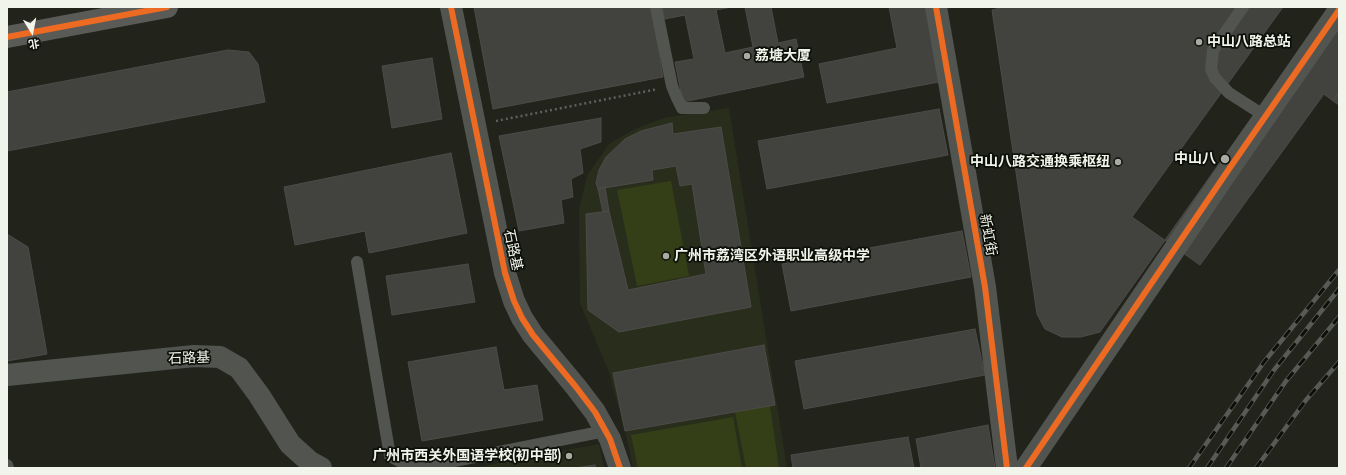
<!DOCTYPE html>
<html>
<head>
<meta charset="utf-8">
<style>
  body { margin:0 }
  #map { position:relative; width:1346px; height:475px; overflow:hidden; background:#22241c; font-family:"Asap Condensed","Noto Sans SC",sans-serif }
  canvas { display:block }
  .frame { position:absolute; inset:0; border:8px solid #f1f4ea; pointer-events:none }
  .north { position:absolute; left:12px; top:12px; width:40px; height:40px; -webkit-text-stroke:3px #0d0f09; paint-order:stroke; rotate:170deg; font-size:11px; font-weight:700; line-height:16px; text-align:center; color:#f1f4ea }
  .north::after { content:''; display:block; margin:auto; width:14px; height:18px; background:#f1f4ea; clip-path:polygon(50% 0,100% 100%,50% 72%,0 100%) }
</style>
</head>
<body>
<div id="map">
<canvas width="1346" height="475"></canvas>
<div class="frame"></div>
<div class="north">北</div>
</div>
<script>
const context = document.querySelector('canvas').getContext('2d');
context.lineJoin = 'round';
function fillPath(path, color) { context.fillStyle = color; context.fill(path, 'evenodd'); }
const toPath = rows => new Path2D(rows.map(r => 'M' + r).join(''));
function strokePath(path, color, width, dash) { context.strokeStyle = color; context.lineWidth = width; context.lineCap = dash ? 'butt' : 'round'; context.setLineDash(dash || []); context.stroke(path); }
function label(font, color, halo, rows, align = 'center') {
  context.font = font + ' "Asap Condensed","Noto Sans SC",sans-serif'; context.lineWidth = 3.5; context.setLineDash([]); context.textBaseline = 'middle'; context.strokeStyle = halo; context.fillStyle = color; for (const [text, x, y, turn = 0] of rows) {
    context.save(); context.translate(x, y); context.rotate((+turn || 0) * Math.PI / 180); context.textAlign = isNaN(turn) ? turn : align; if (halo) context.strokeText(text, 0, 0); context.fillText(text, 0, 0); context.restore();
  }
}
fillPath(toPath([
  [729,108,787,468,633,468,626,435,609,372,580,303,579,209,587,176,609,144,635,129,664,118],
  [599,444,604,468,473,468]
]), '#292e1c');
fillPath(toPath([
  [671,181,689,276,637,286,617,190],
  [770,406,779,468,746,468,735,412],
  [733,417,742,468,638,468,631,435]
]), '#343f17');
const building = toPath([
  [474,7,651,7,663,77,493,109,474,7],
  [662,7,732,7,716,10,725,53,753,47,745,7,771,7,778,43,796,39,804,77,683,102,675,62,694,59,685,15,665,19,662,7],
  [889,7,929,7,944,81,827,103,819,64,897,48,889,7],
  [1005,7,1330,7,1100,332,1081,337,1062,337,1045,329,1037,314,992,10,1005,7],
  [1283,7,1339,7,1339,92,1333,101,1324,94,1200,265,1132,217,1283,7],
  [228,50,249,52,258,64,265,102,7,151,7,92,228,50],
  [432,58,442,119,392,128,382,66,432,58],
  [1339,92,1339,105,1333,101,1339,92],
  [939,109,948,155,767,189,758,141,939,109],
  [601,118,601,142,580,149,583,173,571,179,573,197,561,200,564,223,519,231,499,136,601,118],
  [672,123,673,134,721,127,751,307,619,332,588,310,586,214,609,211,628,290,706,274,692,184,680,186,676,166,652,170,653,180,598,189,596,183,599,170,606,157,625,139,641,131,672,123],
  [451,153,467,233,369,253,365,231,295,245,284,187,451,153],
  [605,187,609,211,603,212,598,189,605,187],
  [962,231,971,277,791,311,782,264,962,231],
  [7,234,28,247,47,354,7,361,7,234],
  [468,264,475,302,392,315,386,276,468,264],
  [975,329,985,375,804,409,795,361,975,329],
  [764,345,775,405,625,431,613,373,764,345],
  [496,347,504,390,537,385,543,420,422,441,408,362,496,347],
  [988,425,995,468,921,468,916,439,988,425],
  [908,437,914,468,793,468,791,455,908,437],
  [595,465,595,468,575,468,595,465]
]);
fillPath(building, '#42423f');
strokePath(building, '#4c4b48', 1);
strokePath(toPath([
  [496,121,658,89]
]), '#5f605d', 2.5, [2, 3]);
strokePath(toPath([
  [656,7,672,86,677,98,682,108,704,108],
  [1243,7,1213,50,1211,69,1215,78,1229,93,1265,116],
  [357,262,390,456,412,468],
  [7,465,8,468],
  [419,468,605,431]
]), '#525450', 12);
strokePath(toPath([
  [451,7,505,273,514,301,522,318,533,335,576,387,595,412,610,439,620,468],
  [936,7,985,287,1007,468],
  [7,375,194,356,220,357,239,368,259,395,290,444,310,462,321,468],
  [1026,468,1229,169,1339,10]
]), '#525450', 22);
strokePath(toPath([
  [7,37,167,7]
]), '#5a5b57', 22);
const rail = toPath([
  [1189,468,1264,362,1339,270],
  [1207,468,1274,370,1339,289],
  [1226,468,1286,381,1339,317],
  [1256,468,1306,400,1339,362]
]);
strokePath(rail, '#585a55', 4.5);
strokePath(rail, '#0d0f09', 3, [9]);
strokePath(toPath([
  [451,7,505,273,514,301,522,318,533,335,576,387,595,412,610,439,620,468],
  [936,7,985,287,1007,468],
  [7,37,167,7],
  [1026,468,1229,169,1339,10]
]), '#ed6a23', 6);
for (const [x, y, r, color] of [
  [1199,42,4,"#a9aba2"],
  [747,56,4,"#a9aba2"],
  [1225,159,5,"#a9aba2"],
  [1118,162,4,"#a9aba2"],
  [666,256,4,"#a9aba2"],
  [569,456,4,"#a9aba2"]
]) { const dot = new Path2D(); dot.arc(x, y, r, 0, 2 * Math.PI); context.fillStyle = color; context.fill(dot); strokePath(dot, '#0d0f09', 1.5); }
label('bold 14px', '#f1f4ea', '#0d0f09', [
  ["中山八路总站",1207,42],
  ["荔塘大厦",755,56],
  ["中山八",1216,159,"right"],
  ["中山八路交通换乘枢纽",1110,162,"right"],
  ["广州市荔湾区外语职业高级中学",674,256],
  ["广州市西关外国语学校(初中部)",561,456,"right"]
], 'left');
label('14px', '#f1f4ea', '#0d0f09', [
  ["新虹街",988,235,80],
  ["石路基",513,250,78],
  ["石路基",189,358,-2]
]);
</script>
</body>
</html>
